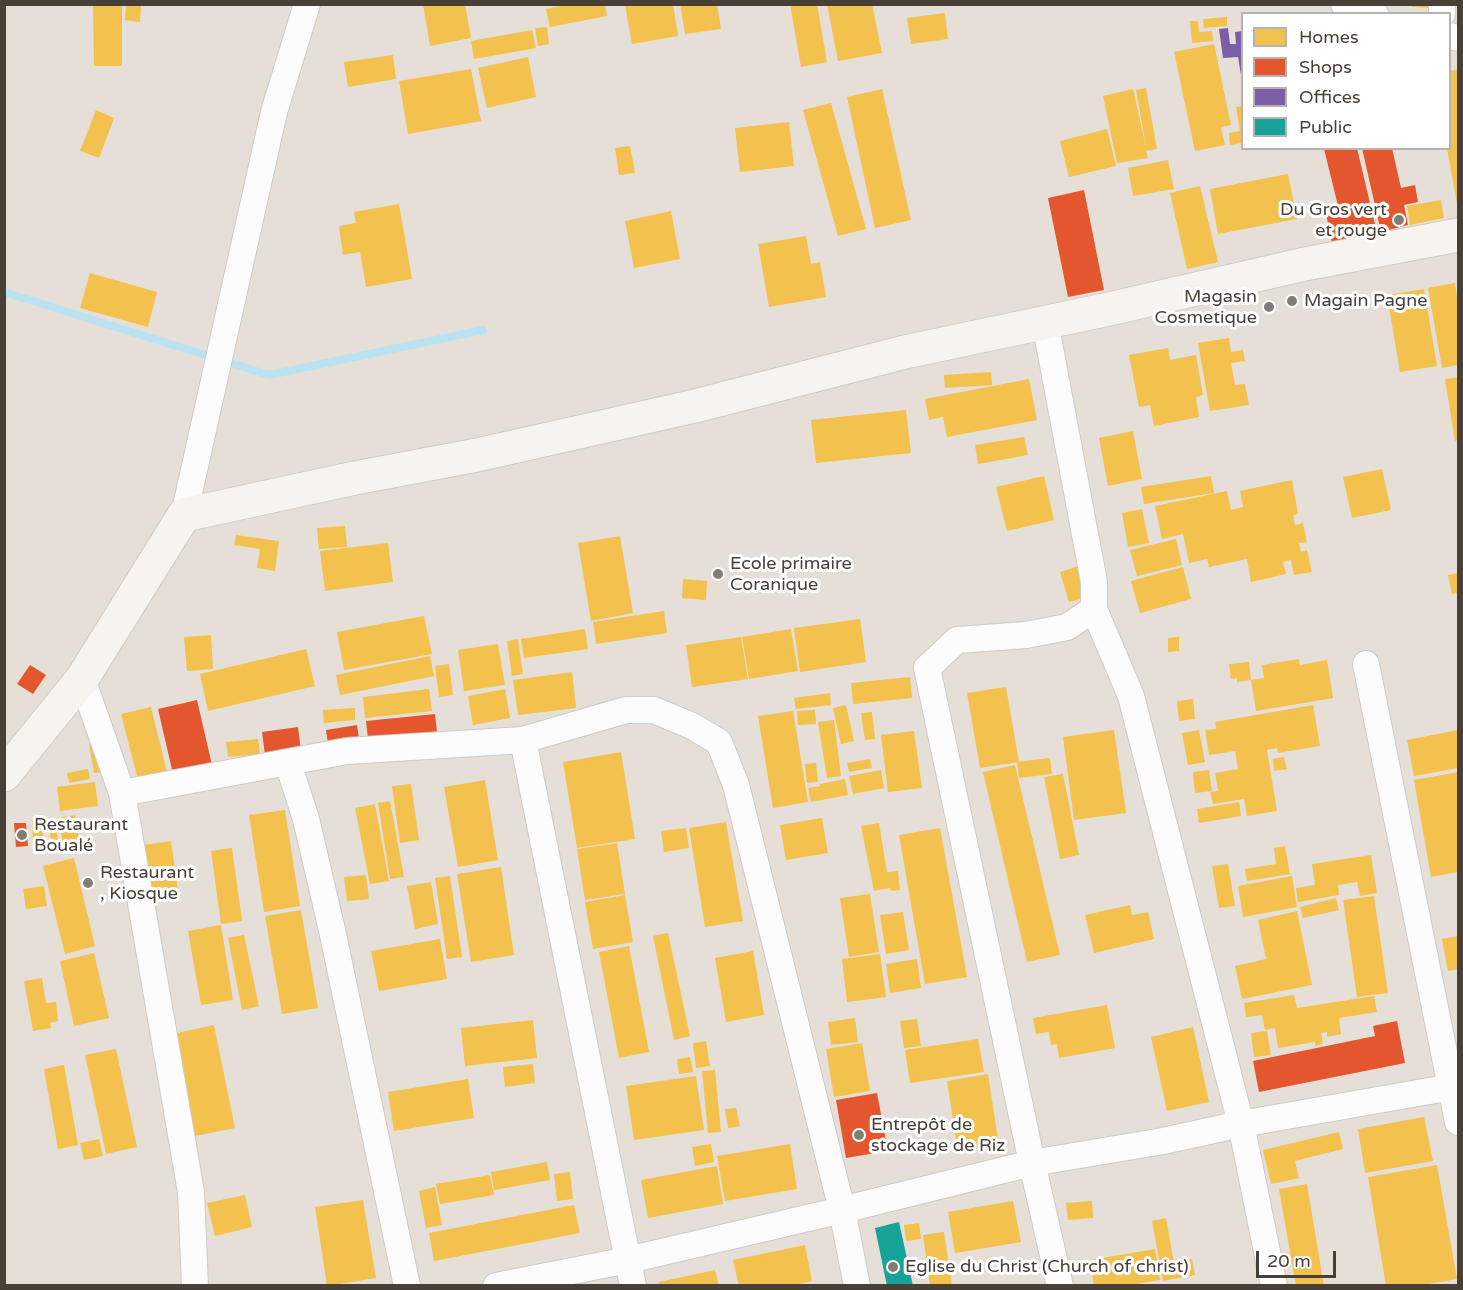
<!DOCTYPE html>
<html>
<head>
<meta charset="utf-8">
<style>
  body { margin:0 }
  #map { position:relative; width:1463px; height:1290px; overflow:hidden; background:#f1eeeb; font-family:"Varela Round",sans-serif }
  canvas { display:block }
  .frame { position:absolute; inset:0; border:6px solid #483f36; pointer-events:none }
  .legend { position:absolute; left:1241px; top:12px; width:210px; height:138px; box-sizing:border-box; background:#fff; border:2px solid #b6b2af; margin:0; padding:8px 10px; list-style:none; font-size:18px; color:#483f36 }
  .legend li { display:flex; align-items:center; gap:12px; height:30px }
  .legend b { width:30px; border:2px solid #b6b2af }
  .scale { position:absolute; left:1256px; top:1251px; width:80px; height:27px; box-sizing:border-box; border:3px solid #483f36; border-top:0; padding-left:8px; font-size:18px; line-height:21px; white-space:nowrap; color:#483f36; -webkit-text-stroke:4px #fff; paint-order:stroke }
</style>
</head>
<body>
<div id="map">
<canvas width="1463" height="1290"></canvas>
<div class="frame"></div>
<ul class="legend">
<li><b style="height:16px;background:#f2c14e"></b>Homes</li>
<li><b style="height:16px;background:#e4572e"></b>Shops</li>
<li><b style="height:16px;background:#7b5ea7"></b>Offices</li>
<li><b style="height:16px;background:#17a398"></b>Public</li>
</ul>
<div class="scale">20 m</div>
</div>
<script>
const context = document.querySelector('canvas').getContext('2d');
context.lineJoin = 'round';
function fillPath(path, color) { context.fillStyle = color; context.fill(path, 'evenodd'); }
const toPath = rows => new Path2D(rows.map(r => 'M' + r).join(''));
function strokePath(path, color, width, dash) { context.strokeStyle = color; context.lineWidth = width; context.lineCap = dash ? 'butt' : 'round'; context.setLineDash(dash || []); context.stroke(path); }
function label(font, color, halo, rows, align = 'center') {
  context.font = font + ' "Varela Round",sans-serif'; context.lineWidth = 6; context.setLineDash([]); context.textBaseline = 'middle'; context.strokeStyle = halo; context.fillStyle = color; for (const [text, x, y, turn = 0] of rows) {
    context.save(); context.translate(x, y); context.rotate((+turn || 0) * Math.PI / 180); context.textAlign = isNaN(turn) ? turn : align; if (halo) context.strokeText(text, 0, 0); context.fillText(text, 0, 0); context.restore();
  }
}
fillPath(toPath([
  [5,5,1458,5,1458,1285,5,1285],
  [1242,14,1450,14,1450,148,1242,148]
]), '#e6dfd8');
fillPath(toPath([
  [93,4,122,4,122,66,94,66],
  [126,4,141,4,140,22,125,20],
  [423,4,465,4,471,38,430,46],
  [569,4,605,4,607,16,550,27,546,9],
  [673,4,678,36,632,44,625,5],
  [680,4,717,4,721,29,685,34],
  [790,4,817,4,827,62,801,67],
  [827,4,872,4,882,53,838,61],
  [1412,4,1433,4,1433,8,1412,7],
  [945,13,948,39,911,44,907,18],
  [1227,17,1227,26,1204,28,1203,19],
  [1190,21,1198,21,1199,32,1212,31,1213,41,1192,43],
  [547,27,549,44,538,46,535,28],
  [532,30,536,48,474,59,471,41],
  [1214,44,1231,125,1221,127,1225,145,1195,151,1174,52],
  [393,55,396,79,348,87,344,62],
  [528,57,536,97,487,108,478,68],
  [471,69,481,121,408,134,399,81],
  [1458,69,1458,204,1457,204,1447,148,1450,148,1450,71],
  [1146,88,1157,149,1146,151,1148,158,1117,163,1103,96,1133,89,1146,147,1136,90],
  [882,89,911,220,875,228,847,97],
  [831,103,866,229,838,236,803,110],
  [1242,106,1242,143,1230,145,1229,133,1240,131,1236,107],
  [96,110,114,118,99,158,80,151],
  [789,122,794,166,740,172,735,128],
  [1107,129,1116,166,1069,177,1060,141],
  [630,146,635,173,619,175,615,148],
  [1168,160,1174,189,1133,196,1128,168],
  [1288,174,1297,219,1218,234,1210,189],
  [1200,186,1218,262,1187,269,1170,193],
  [1441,200,1444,218,1410,225,1407,206],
  [399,204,412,279,366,287,360,252,343,255,339,226,356,223,354,212],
  [671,211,680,259,634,268,625,221],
  [806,236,811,264,820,262,826,297,769,307,758,244],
  [90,273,157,292,148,327,80,308],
  [1455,283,1458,304,1458,365,1442,368,1428,288],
  [1424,289,1437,366,1400,372,1387,295],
  [1229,338,1231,352,1243,350,1245,361,1231,363,1235,385,1245,384,1249,405,1210,411,1198,343],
  [1168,348,1170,360,1196,355,1203,395,1196,397,1199,417,1154,426,1150,405,1139,407,1129,355],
  [991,372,992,385,945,388,944,375],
  [1458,377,1458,440,1455,441,1445,379],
  [1029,379,1037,420,947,437,943,417,929,420,925,399],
  [906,410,911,453,816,463,811,420],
  [1133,431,1142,479,1108,486,1099,438],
  [1024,437,1028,455,978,464,975,445],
  [1382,469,1391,510,1352,518,1343,477],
  [1044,476,1054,520,1007,531,996,487],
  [1211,476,1214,493,1144,504,1141,487],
  [1292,480,1298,514,1293,515,1295,525,1303,523,1307,542,1299,543,1301,552,1307,550,1312,572,1294,575,1291,560,1283,562,1286,574,1251,582,1247,559,1209,567,1207,559,1189,563,1183,534,1162,539,1155,506,1227,491,1231,510,1243,507,1240,491],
  [1142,509,1149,543,1128,547,1122,513],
  [345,526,347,547,319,549,317,528],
  [236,535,279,541,275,571,257,568,260,549,234,545],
  [620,536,633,613,591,621,578,543],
  [1176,539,1182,565,1137,576,1130,550],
  [388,543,393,582,325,591,320,551],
  [1082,565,1091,596,1069,602,1060,572],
  [1183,567,1191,599,1140,613,1131,581],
  [1458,573,1458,593,1452,594,1448,575],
  [683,579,707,581,706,600,682,598],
  [664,611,667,633,596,644,593,622],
  [424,616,432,654,344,670,337,632],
  [860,619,866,662,800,672,794,628],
  [585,629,588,649,524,658,521,639],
  [791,629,798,671,749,679,742,637],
  [211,635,213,669,187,671,184,637],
  [741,637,748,679,692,687,686,645],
  [1179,637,1179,651,1168,652,1168,638],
  [518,639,523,674,512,676,507,641],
  [498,644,505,685,464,691,458,650],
  [306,649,315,686,208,711,200,674],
  [430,656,434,676,340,695,336,675],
  [1299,659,1300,665,1327,660,1333,698,1256,711,1251,680,1264,678,1262,665],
  [1249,662,1251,680,1237,682,1237,678,1231,679,1229,664],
  [449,664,453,695,439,697,435,666],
  [572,672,576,708,518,715,513,680],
  [910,677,912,698,853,704,851,683],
  [1006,687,1019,762,980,768,967,693],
  [429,689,432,711,365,718,363,697],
  [505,689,510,718,473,725,468,696],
  [830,693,831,705,796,709,794,698],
  [1193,699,1195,719,1179,721,1177,701],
  [846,705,854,741,841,744,833,708],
  [1313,705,1320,746,1278,753,1277,748,1267,750,1277,811,1247,816,1244,799,1213,804,1210,792,1218,791,1215,773,1238,769,1235,751,1209,755,1205,730,1216,729,1215,722],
  [151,707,168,776,139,784,121,714],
  [355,708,355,720,324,723,323,710],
  [815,710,816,724,798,725,797,711],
  [793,711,808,802,773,808,758,716],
  [872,712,875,739,865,740,861,713],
  [834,720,841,776,827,778,818,722],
  [1114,730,1126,813,1074,820,1063,737],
  [1199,730,1205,762,1188,765,1182,733],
  [1458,730,1458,768,1414,776,1407,740],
  [914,731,922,788,888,792,881,735],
  [258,739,260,754,228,757,226,742],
  [98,743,102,772,94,773,89,744],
  [621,752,635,839,577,848,563,762],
  [1284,757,1287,769,1274,771,1273,759],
  [1050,758,1052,774,1019,778,1017,762],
  [870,759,872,768,849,772,847,763],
  [816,763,818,782,807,783,805,764],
  [1015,765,1060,955,1027,962,983,772],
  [88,769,90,779,69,783,67,773],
  [881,770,884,788,853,794,849,776],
  [1209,770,1212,791,1195,793,1193,772],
  [1458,772,1458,872,1431,877,1414,780],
  [1063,774,1079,855,1060,859,1044,777],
  [845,779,848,795,811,802,808,788,820,786,820,784],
  [485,780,498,860,458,867,444,787],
  [95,782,98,806,60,811,57,787],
  [411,784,419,840,400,843,392,786],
  [390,801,404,877,390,879,378,803],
  [1239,802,1241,816,1199,823,1197,809],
  [375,804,389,881,370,884,355,808],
  [285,810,300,906,264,912,249,815],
  [75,815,80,842,63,844,58,818],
  [55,818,58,840,51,840,48,819],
  [822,818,828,853,786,860,780,825],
  [42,820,44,843,33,844,32,821],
  [726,822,743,921,705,927,689,828],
  [879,823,887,872,898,871,900,890,891,891,890,888,874,891,861,826],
  [686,828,689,848,664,852,661,831],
  [940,828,967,977,925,984,899,835],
  [171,841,178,891,143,896,136,846],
  [617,843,625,894,585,900,577,849],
  [1285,846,1290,874,1247,881,1245,869,1276,864,1274,848],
  [232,848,242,921,221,924,211,851],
  [1371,855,1377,893,1360,896,1357,882,1338,885,1339,895,1298,902,1296,888,1315,885,1312,864],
  [74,858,95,946,65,954,43,866],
  [1228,864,1235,906,1219,908,1212,866],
  [501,867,514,955,471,962,457,874],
  [366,875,369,899,347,901,344,877],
  [450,876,462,957,447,959,435,878],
  [1292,876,1297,907,1243,917,1238,886],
  [431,882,438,924,415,929,407,886],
  [44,886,47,906,26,909,23,889],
  [870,894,879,952,849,957,840,898],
  [625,895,633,942,593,949,585,902],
  [1374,896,1388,993,1357,997,1343,900],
  [1336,898,1339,910,1303,918,1300,907],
  [1130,905,1132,915,1148,912,1154,939,1094,953,1085,915],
  [301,910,318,1008,282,1014,265,916],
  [1297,911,1312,985,1242,999,1235,966,1266,959,1258,920],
  [903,912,909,950,886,954,880,915],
  [221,925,233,1000,201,1005,188,931],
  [668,933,690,1036,674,1040,653,936],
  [244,935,259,1006,242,1010,228,938],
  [1458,936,1458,969,1448,971,1442,939],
  [440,939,447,979,379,991,371,951],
  [629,946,649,1052,619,1058,599,952],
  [753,951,764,1015,726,1022,715,958],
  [94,953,109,1018,74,1026,60,961],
  [880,954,886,997,847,1002,842,959],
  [917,959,921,988,890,993,886,964],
  [42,978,46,1003,56,1002,58,1021,50,1023,51,1028,33,1031,24,981],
  [1294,995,1297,1008,1374,996,1377,1012,1339,1018,1341,1034,1327,1037,1327,1032,1321,1033,1323,1044,1315,1046,1315,1042,1278,1048,1275,1028,1265,1030,1262,1015,1246,1017,1244,1003],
  [1107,1005,1115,1048,1059,1058,1057,1044,1051,1045,1049,1032,1036,1034,1033,1018],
  [855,1018,858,1042,831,1045,828,1022],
  [917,1019,921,1046,904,1048,900,1021],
  [533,1020,537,1058,465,1066,461,1028],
  [214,1025,235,1128,195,1136,173,1034],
  [1193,1027,1209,1102,1167,1111,1151,1037],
  [1267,1031,1271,1055,1254,1057,1251,1033],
  [978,1039,984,1072,910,1083,905,1050],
  [706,1041,710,1066,696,1068,693,1043],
  [862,1043,870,1091,834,1097,826,1049],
  [116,1049,137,1147,106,1154,85,1055],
  [690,1057,693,1072,679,1074,677,1059],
  [533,1064,535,1083,505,1087,503,1067],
  [64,1065,78,1145,58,1149,44,1069],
  [715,1070,721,1132,708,1133,702,1071],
  [988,1074,999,1146,958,1152,947,1081],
  [696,1076,704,1130,634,1140,626,1086],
  [468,1079,474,1118,394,1131,388,1092],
  [736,1108,740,1126,728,1128,725,1109],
  [1424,1117,1433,1161,1365,1173,1358,1129],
  [1339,1132,1343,1149,1295,1161,1299,1178,1271,1184,1263,1150],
  [99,1139,103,1156,84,1160,80,1143],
  [711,1144,714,1162,695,1166,692,1147],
  [790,1144,797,1189,725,1201,717,1156],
  [547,1162,550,1180,494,1190,491,1172],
  [1437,1165,1457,1279,1417,1286,1386,1286,1368,1177],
  [717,1166,723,1204,648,1218,641,1180],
  [570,1172,573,1199,557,1201,554,1174],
  [490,1175,494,1195,440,1204,436,1184],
  [1307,1184,1324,1286,1296,1286,1279,1189],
  [435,1187,442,1225,426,1228,419,1191],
  [245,1195,252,1227,215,1236,207,1203],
  [363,1200,376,1278,327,1286,315,1207],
  [1013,1201,1021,1242,955,1253,948,1212],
  [1092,1201,1093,1218,1068,1220,1066,1203],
  [574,1205,580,1233,434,1261,429,1233],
  [1166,1218,1174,1263,1192,1259,1195,1275,1163,1281,1152,1221],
  [919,1223,921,1239,906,1241,904,1225],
  [944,1232,952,1285,930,1286,923,1235],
  [805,1245,812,1281,790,1286,739,1286,733,1260],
  [1155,1249,1160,1280,1125,1286,1094,1286,1090,1260],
  [715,1270,719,1286,660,1286,659,1282]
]), '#f2c14e');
fillPath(toPath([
  [1357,148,1377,233,1332,243,1326,214,1339,210,1324,149],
  [1362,148,1392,148,1401,188,1415,185,1418,202,1404,205,1408,225,1381,232],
  [1084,190,1104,290,1068,297,1048,198],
  [30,665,46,675,33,694,17,684],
  [197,700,212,765,173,774,158,709],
  [435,714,437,732,368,739,366,721],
  [357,725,359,739,328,744,326,730],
  [298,727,301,751,265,755,262,732],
  [14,823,26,823,28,846,16,847],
  [1397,1021,1405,1063,1259,1092,1253,1061,1375,1036,1373,1026],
  [877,1093,888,1151,846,1158,836,1100]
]), '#e4572e');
fillPath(toPath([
  [1228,28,1230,44,1236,44,1235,32,1242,31,1242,81,1238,57,1223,58,1219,29]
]), '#7b5ea7');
fillPath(toPath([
  [899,1222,913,1286,887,1286,875,1228]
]), '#17a398');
strokePath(toPath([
  [4,292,269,375,483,330]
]), '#bae2f1', 8);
const street = toPath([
  [1344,4,1375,14],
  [1442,4,1442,14],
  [1450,36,1458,38],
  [1045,322,1094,582,1094,609,1067,627,1026,635,957,640,927,668,1032,1163,1060,1286],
  [184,515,274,112,307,4],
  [1094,609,1131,696,1241,1124,1274,1286],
  [1366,664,1458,1122],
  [82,679,122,793,191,1192,195,1286],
  [523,740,633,1286],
  [288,763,306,819,332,930,407,1286],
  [122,793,347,751,523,740,626,710,654,710,692,726,719,742,736,785,842,1210,857,1286],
  [496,1286,628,1260,842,1210,1032,1163,1163,1141,1241,1124,1458,1086]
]);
const secondary = toPath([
  [4,775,82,679,184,515,355,478,477,455,695,406,905,352,1109,309,1305,264,1458,235]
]);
strokePath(street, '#cecac7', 28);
strokePath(secondary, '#d1cac2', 35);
strokePath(street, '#fdfcfc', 26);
strokePath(secondary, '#f7f4ef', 33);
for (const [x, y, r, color] of [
  [1399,220,6,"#837c75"],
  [1292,301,6,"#837c75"],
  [1269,307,6,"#837c75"],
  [718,574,6,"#837c75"],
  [22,835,6,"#837c75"],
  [88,883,6,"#837c75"],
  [859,1135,6,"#837c75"],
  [893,1267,6,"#837c75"]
]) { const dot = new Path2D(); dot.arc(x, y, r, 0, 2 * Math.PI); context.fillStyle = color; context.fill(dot); strokePath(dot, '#fff', 2); }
label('18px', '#483f36', '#fff', [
  ["Du Gros vert",1387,210,"right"],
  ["et rouge",1387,231,"right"],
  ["Magasin",1257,297,"right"],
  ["Cosmetique",1257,318,"right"],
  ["Magain Pagne",1304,301],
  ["Ecole primaire",730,564],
  ["Coranique",730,585],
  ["Restaurant",34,825],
  ["Boualé",34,846],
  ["Restaurant",100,873],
  [", Kiosque",100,894],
  ["Entrepôt de",871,1125],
  ["stockage de Riz",871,1146],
  ["Eglise du Christ (Church of christ)",905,1267]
], 'left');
</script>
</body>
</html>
